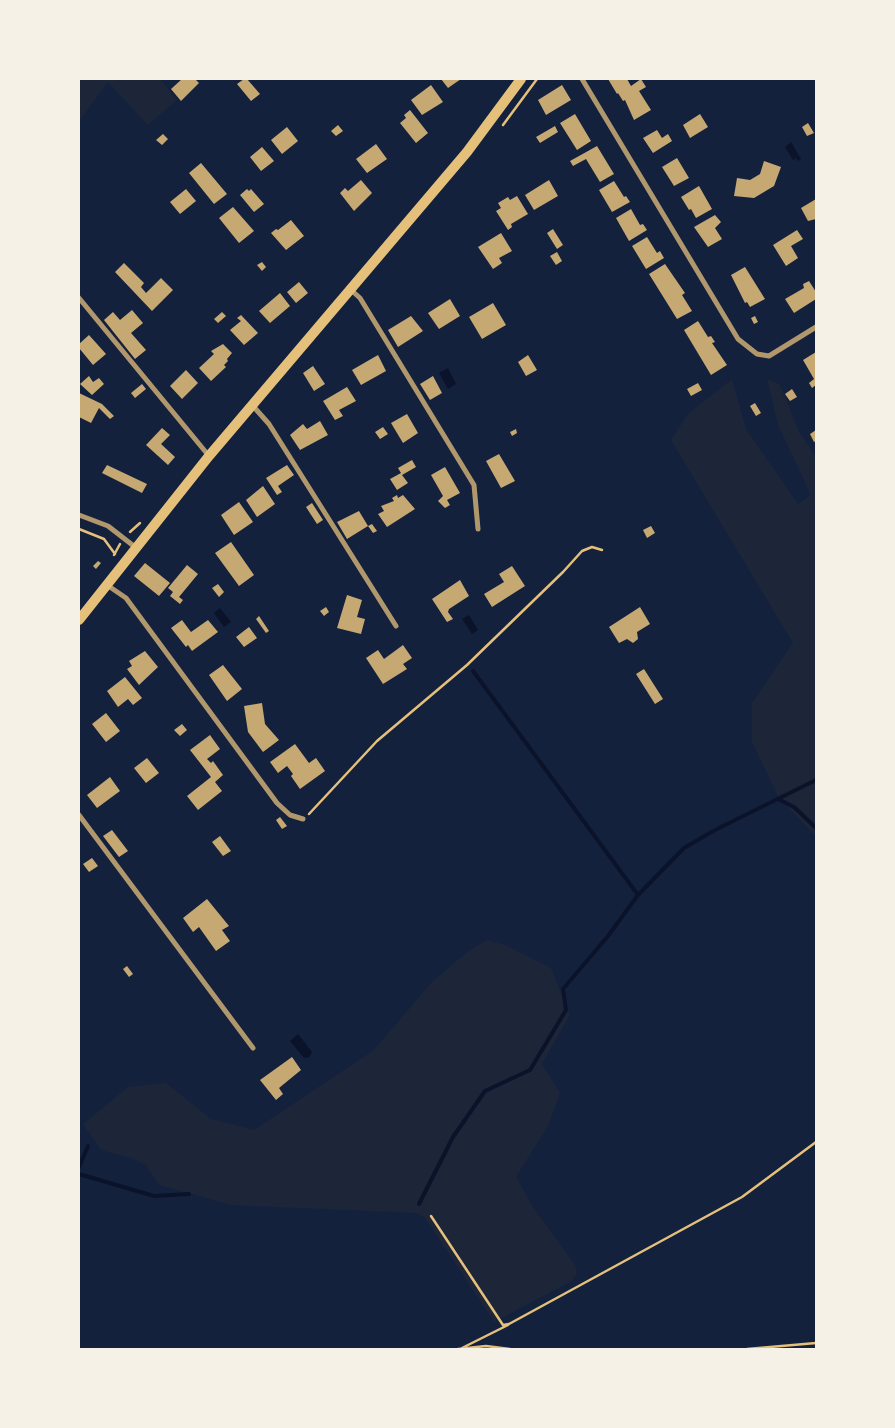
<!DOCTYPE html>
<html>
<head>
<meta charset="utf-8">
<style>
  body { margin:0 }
  #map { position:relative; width:895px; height:1428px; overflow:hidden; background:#14213d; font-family:Manrope,sans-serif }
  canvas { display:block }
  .frame { position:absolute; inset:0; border:80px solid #f6f1e7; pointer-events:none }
</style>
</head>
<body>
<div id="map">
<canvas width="895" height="1428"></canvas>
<div class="frame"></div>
</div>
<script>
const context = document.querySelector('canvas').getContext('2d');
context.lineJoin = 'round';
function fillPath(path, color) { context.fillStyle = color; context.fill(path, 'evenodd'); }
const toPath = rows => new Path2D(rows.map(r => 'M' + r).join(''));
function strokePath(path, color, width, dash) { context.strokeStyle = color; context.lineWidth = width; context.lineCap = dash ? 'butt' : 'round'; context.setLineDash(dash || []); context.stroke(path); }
fillPath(toPath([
  [79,79,160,79,177,100,148,125,108,82,79,121],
  [767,378,780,385,798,430,816,457,816,837,778,796,752,742,752,703,793,643,671,440,689,413,732,379,746,429,798,504,811,495,778,425],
  [487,940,505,945,551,968,570,1015,542,1064,560,1093,549,1124,516,1177,533,1207,575,1265,577,1273,572,1281,494,1322,425,1218,416,1213,231,1205,159,1185,146,1165,132,1158,101,1150,83,1124,128,1087,166,1083,211,1119,254,1130,374,1050,432,982,467,952]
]), '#1d2539');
fillPath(toPath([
  [791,142,801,159,798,161,796,158,793,160,785,147],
  [448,368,456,384,448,389,439,373],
  [220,608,231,622,224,627,214,613],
  [469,615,478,630,472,634,462,619],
  [298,1034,312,1052,310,1057,304,1058,290,1041]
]), '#0b132b');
strokePath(toPath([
  [473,671,638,895,684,848,715,830,816,780],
  [780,800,794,807,816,828],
  [79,1167,88,1146],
  [79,1174,154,1196,189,1194],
  [419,1204,453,1137,485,1091,530,1070,566,1010,563,989,608,936,638,895]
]), '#0b132b', 4);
fillPath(toPath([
  [182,79,195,79,199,83,181,101,171,89],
  [244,79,247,79,260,94,251,101,237,84],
  [441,79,461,79,448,88],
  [608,79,627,79,631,86,641,79,646,87,639,91,651,110,634,120,625,100,623,101,618,93,617,94],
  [431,85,443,102,422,115,411,100],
  [562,85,571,100,546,115,538,100],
  [410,110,428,133,416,143,400,123,406,118,404,115],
  [575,114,591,141,577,150,560,123],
  [700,114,708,127,690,138,683,125],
  [808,123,814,133,807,136,802,127],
  [338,125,343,131,336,136,331,131],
  [555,126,558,132,540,143,536,137],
  [287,127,298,141,282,154,271,140],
  [657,130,662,138,668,134,672,141,653,153,643,138],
  [163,134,168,139,162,145,156,140],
  [376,144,387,159,367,173,356,159],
  [597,146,614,174,600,182,586,159,573,166,570,161],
  [262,147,274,161,261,171,250,157],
  [677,158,689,178,674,186,662,167],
  [764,161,781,167,774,186,754,198,734,196,737,178,750,180,760,174],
  [201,163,227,194,214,204,189,173],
  [361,180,372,193,354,211,340,193,345,188,348,191],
  [549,180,558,196,534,210,525,195],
  [614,181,624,197,626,196,630,202,612,212,599,190],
  [699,186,712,209,696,218,691,209,689,210,681,197],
  [186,189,196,201,180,214,170,202],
  [247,189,249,191,251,189,264,204,254,212,240,195],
  [517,196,528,214,511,224,512,227,508,230,496,211,501,208,498,203,508,197,510,200],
  [816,199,816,219,808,221,801,208],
  [233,207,254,231,239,243,219,218],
  [631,209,640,225,643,224,647,230,629,241,616,218],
  [715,215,721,222,715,228,722,239,708,247,694,227],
  [291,220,304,236,286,250,271,233,276,229,278,230],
  [553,229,563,245,557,249,547,233],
  [797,230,803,239,791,246,798,258,786,266,773,245],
  [501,233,512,251,499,258,502,263,493,269,478,247],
  [647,237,657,253,660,251,664,258,646,269,632,246],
  [557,252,562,261,556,265,550,256],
  [262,262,266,267,262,271,257,265],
  [124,263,144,283,141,287,146,293,161,278,173,290,152,311,115,272],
  [665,264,685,293,682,295,692,311,677,319,649,274],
  [745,267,765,299,750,307,747,302,745,303,731,275],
  [809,281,816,292,816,299,794,313,785,299,804,288,803,284],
  [299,282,308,293,296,303,287,292],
  [280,293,290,306,270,323,259,311],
  [450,299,460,316,439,329,428,313],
  [493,303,506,325,482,339,469,317],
  [132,310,143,323,131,333,146,350,135,359,104,320,113,312,120,320],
  [222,312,226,316,218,323,214,319],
  [241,315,258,333,244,345,230,330,241,321,237,318],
  [411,316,423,331,398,347,388,330],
  [755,316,758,322,754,324,751,318],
  [698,321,708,337,711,336,715,342,712,343,727,365,711,375,684,330],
  [89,335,106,354,93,365,79,348,79,344],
  [223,344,232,353,227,359,228,361,224,365,226,367,211,381,199,368,214,354,211,351],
  [816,352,816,385,812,388,809,383,814,379,803,360],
  [378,355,386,371,361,385,352,370],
  [528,355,537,370,526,376,518,362],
  [313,366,325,384,314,391,303,373],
  [186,370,198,383,182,399,170,386],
  [89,376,93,382,99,378,104,384,92,395,80,384],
  [433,376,442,393,430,400,420,384],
  [698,383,702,390,691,396,687,389],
  [142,384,146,389,135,398,131,393],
  [347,387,356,401,339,410,343,416,335,420,323,401],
  [792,389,797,397,790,401,785,394],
  [79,393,102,404,114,416,110,419,99,408,91,423,79,417],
  [755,403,761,413,756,416,750,406],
  [407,414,418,433,403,443,391,423],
  [320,421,328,435,300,450,290,435,303,424,307,429],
  [383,427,388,434,380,439,375,432],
  [162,428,170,435,161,444,175,457,168,465,146,445],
  [516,429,517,433,512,436,510,432],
  [816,430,816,441,814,442,810,434],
  [499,454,515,481,501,488,486,461],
  [412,460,416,467,402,475,408,483,397,490,390,479,401,473,398,468],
  [107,465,147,484,142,493,102,473],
  [287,465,294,475,278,486,282,492,277,495,266,478],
  [445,467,460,493,447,500,450,505,445,508,438,501,443,496,431,475],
  [263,486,275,504,257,517,246,500],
  [397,495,398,498,403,495,415,509,387,527,378,514,384,511,381,506,394,501,392,498],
  [239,502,253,522,234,535,221,515],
  [312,503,323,520,317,524,306,507],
  [359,511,368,526,347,539,337,522],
  [372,524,377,531,373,533,368,526],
  [651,526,655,533,647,538,643,530],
  [231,542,254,575,239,586,215,553],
  [98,561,101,563,96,569,93,566],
  [145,563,170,583,159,596,134,576],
  [187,565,198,574,179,597,183,600,180,604,170,596,173,592,168,588],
  [512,566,525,586,492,607,484,594,504,582,499,574],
  [460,580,469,596,449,609,448,612,453,619,447,622,432,599],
  [218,584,224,592,219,597,212,588],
  [347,595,362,600,357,617,365,619,361,634,337,628],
  [326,607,329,612,324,616,320,611],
  [640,607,650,624,637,632,638,639,633,643,627,639,619,643,609,627],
  [259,616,269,631,266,633,256,619],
  [182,620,191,632,208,620,218,632,192,651,188,645,186,647,171,628],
  [249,627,257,638,244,647,236,637],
  [403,645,412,658,403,664,407,669,383,684,366,658,378,650,384,659],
  [145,651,158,667,139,685,127,669,132,666,129,661],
  [223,665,242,689,227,701,209,675],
  [644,669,663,699,655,704,636,674],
  [125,677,142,698,133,705,128,699,118,707,107,691],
  [262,703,265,724,279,740,263,752,248,732,244,706],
  [106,713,120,731,106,742,92,724],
  [182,724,187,730,180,736,174,730],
  [210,735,220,749,207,759,211,763,213,761,223,775,215,782,222,791,198,810,187,796,211,777,190,750],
  [295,744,309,763,316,758,325,771,300,789,291,776,293,774,287,766,278,773,270,762],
  [147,758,159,773,146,783,134,768],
  [110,777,120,791,97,808,87,795],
  [280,817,287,826,282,829,276,820],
  [112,830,128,851,119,857,103,836],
  [220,836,231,851,223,856,212,842],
  [92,858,98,866,89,872,83,864],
  [207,899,229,926,222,930,230,941,216,951,199,927,193,932,183,918],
  [127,966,133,974,129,977,123,969],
  [292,1057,301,1070,279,1088,283,1094,276,1100,260,1080]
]), '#c6a872');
strokePath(toPath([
  [503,125,537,79],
  [79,529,104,539,115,554],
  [130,532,140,523],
  [114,555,120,544],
  [309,814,377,741,467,665,563,572,582,551,592,547,602,550],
  [431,1216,501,1322,503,1325,509,1324,742,1197,816,1142],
  [462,1348,508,1325],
  [458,1349,486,1346,510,1349],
  [747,1349,816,1343]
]), '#e5c07b', 2.5);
strokePath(toPath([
  [582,79,738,339,757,354,769,356,816,327],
  [351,290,360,298,474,485,478,529],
  [79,298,209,456],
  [253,406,269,424,396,626],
  [79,515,108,526,135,547],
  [107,585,126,598,277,803,290,815,303,819],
  [79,815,253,1048]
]), '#b1986c', 5);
strokePath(toPath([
  [79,620,209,456,467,152,521,79]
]), '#e5c07b', 10);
</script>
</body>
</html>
